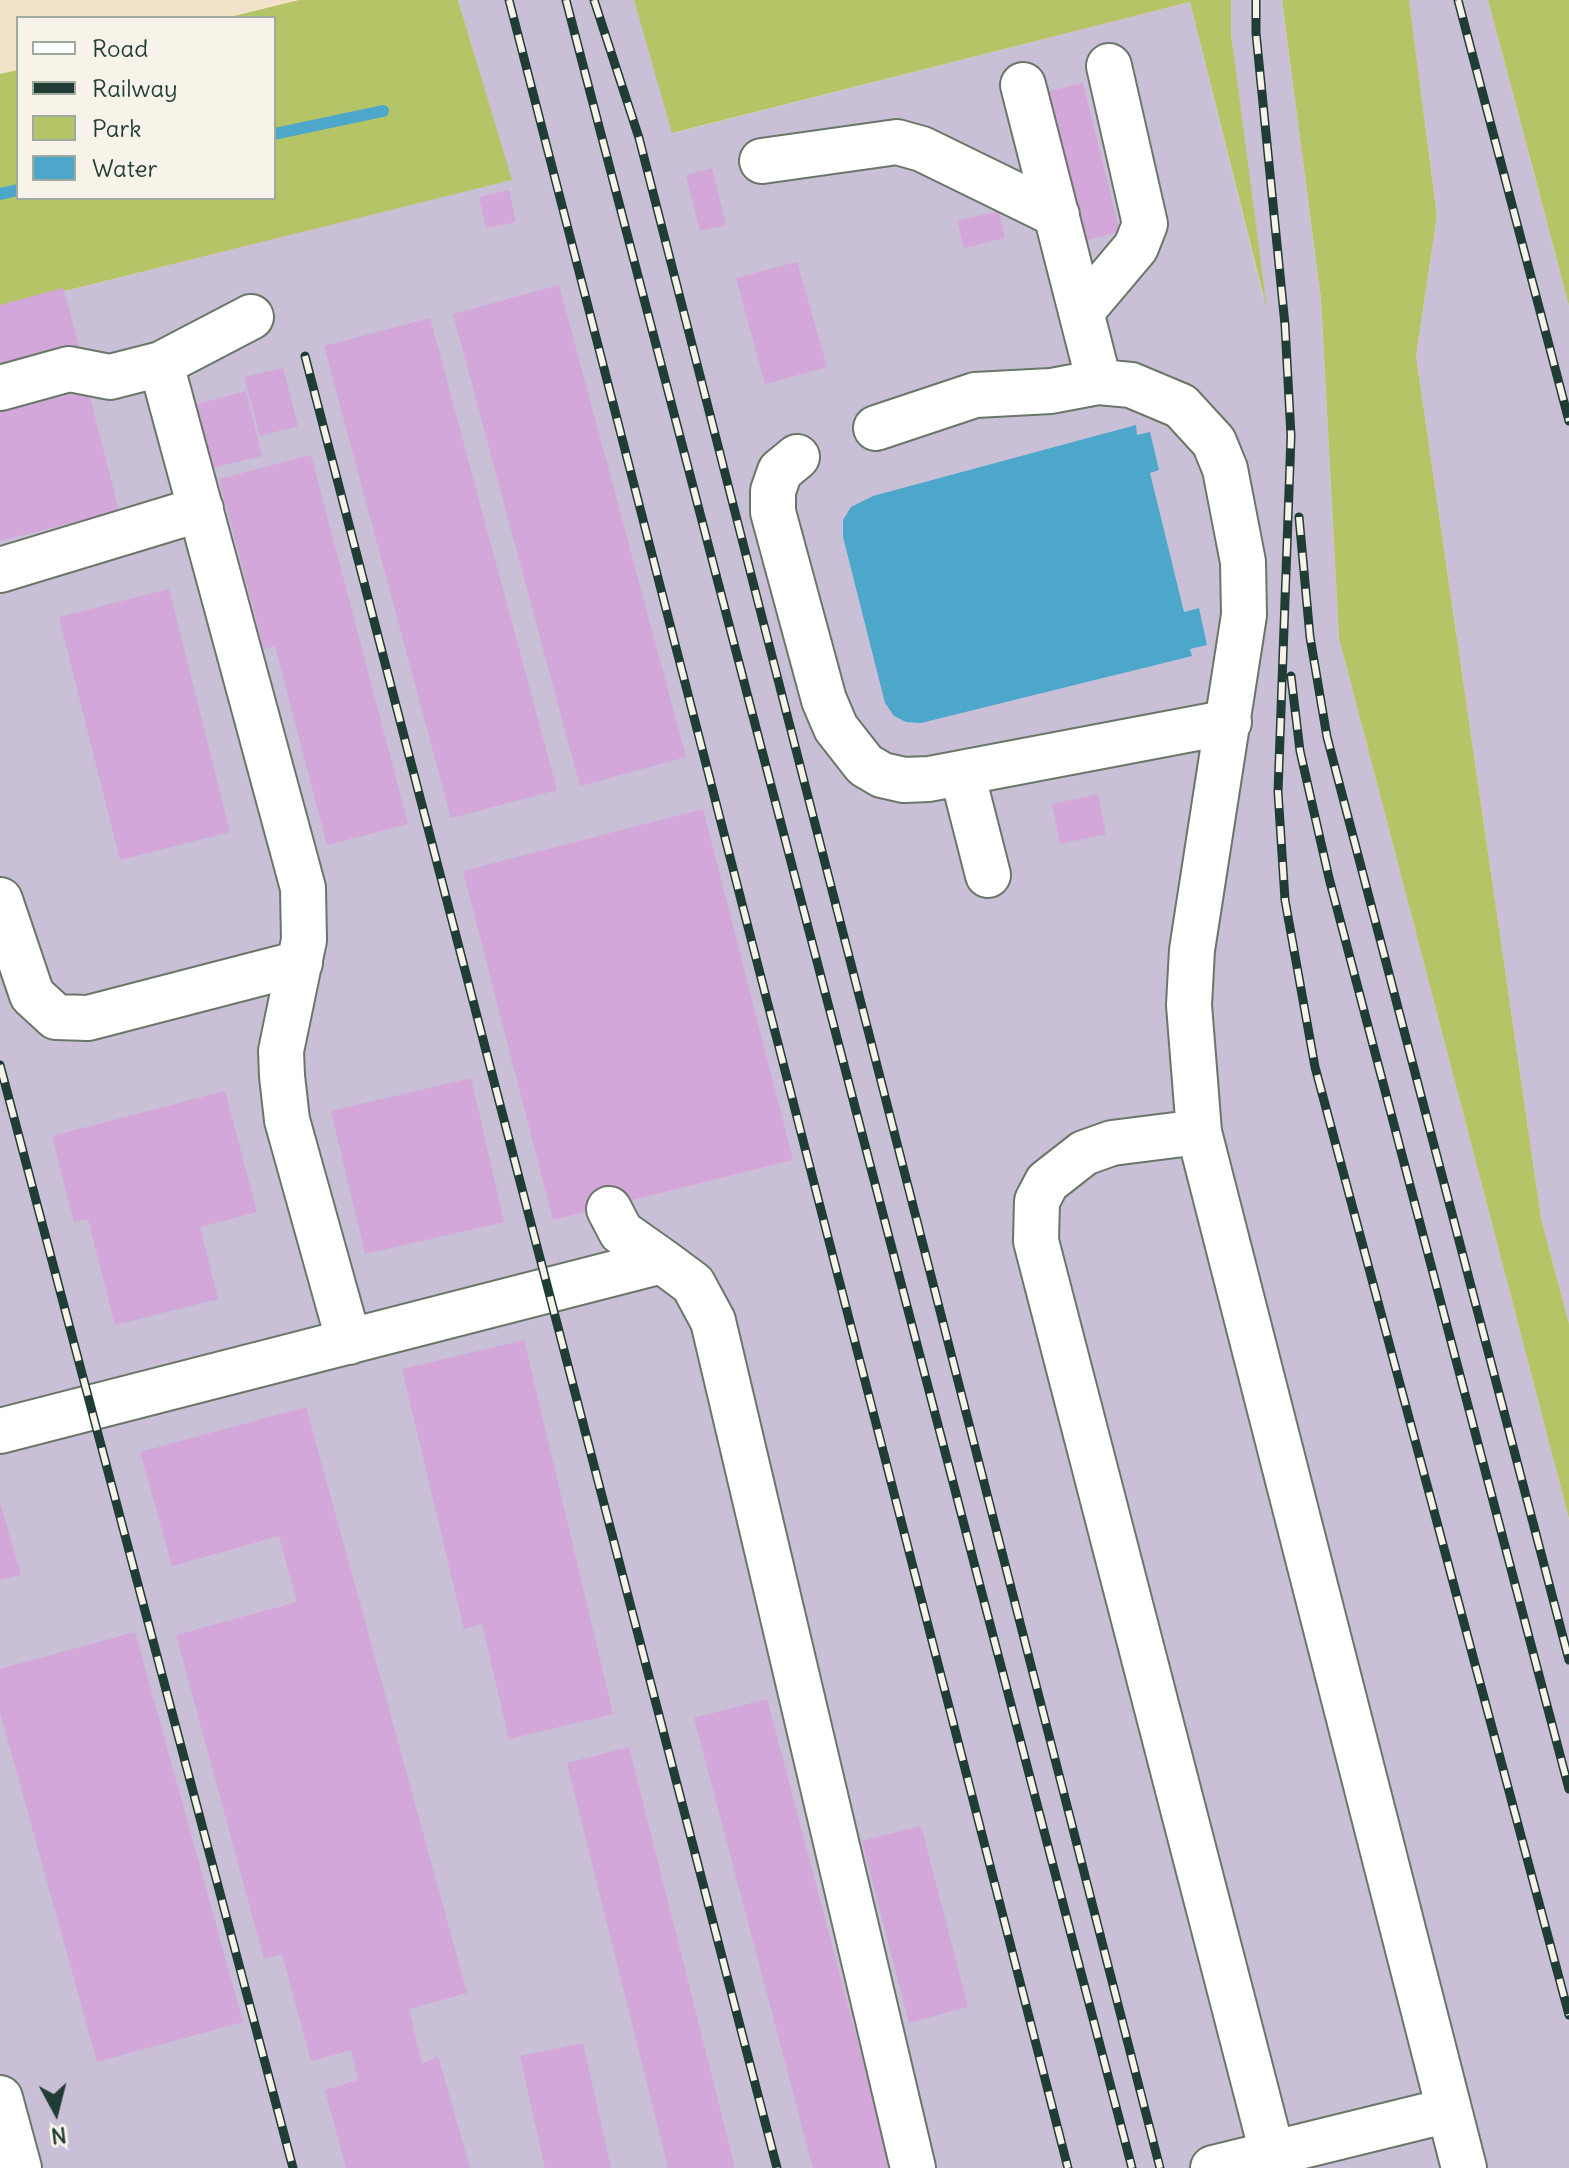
<!DOCTYPE html>
<html>
<head>
<meta charset="utf-8">
<style>
  body { margin:0 }
  #map { position:relative; width:1569px; height:2168px; overflow:hidden; background:#f2e3c8; font-family:Delius,sans-serif }
  canvas { display:block }
  .legend { position:absolute; left:16px; top:16px; width:260px; height:184px; box-sizing:border-box; background:#f7f3e8; border:2px solid #a1aaa0; margin:0; padding:10px 14px; list-style:none; font-size:24px; color:#1f3d34 }
  .legend li { display:flex; align-items:center; gap:16px; height:40px }
  .legend b { width:40px; border:2px solid #a1aaa0 }
  .north { position:absolute; left:16px; top:2072px; width:80px; height:80px; -webkit-text-stroke:6px #f7f3e8; paint-order:stroke; rotate:173deg; font-size:22px; font-weight:700; line-height:32px; text-align:center; color:#1f3d34 }
  .north::after { content:''; display:block; margin:auto; width:28px; height:36px; background:#1f3d34; clip-path:polygon(50% 0,100% 100%,50% 72%,0 100%) }
</style>
</head>
<body>
<div id="map">
<canvas width="1569" height="2168"></canvas>
<ul class="legend">
<li><b style="height:10px;background:#fff"></b>Road</li>
<li><b style="height:10px;background:#1f3d34"></b>Railway</li>
<li><b style="height:22px;background:#b5c467"></b>Park</li>
<li><b style="height:22px;background:#4da7ca"></b>Water</li>
</ul>
<div class="north">N</div>
</div>
<script>
const context = document.querySelector('canvas').getContext('2d');
context.lineJoin = 'round';
function fillPath(path, color) { context.fillStyle = color; context.fill(path, 'evenodd'); }
const toPath = rows => new Path2D(rows.map(r => 'M' + r).join(''));
function strokePath(path, color, width, dash) { context.strokeStyle = color; context.lineWidth = width; context.lineCap = dash ? 'butt' : 'round'; context.setLineDash(dash || []); context.stroke(path); }
fillPath(toPath([
  [458,0,634,0,673,133,1190,2,1264,300,1231,33,1231,0,1282,0,1321,299,1339,638,1569,1519,1569,2168,0,2168,0,307,511,180],
  [1409,0,1488,0,1569,306,1569,1324,1541,1218,1416,356,1437,216]
]), '#c9bfd7');
fillPath(toPath([
  [299,0,458,0,512,180,0,307,0,74,18,70,18,198,274,198,274,18,226,18],
  [634,0,1231,0,1231,33,1267,310,1190,2,672,133],
  [1282,0,1409,0,1437,216,1416,356,1541,1218,1569,1324,1569,1519,1339,638,1321,299],
  [1488,0,1569,0,1569,306,1530,158]
]), '#b5c467');
fillPath(toPath([
  [1136,425,1137,435,1150,432,1159,470,1150,473,1184,612,1199,608,1207,645,1190,649,1192,656,921,723,906,722,894,716,885,703,843,537,843,520,851,507,873,496]
]), '#4da7ca');
strokePath(toPath([
  [274,134,383,111],
  [0,194,18,190]
]), '#4da7ca', 12);
fillPath(toPath([
  [1083,83,1120,232,1083,241,1046,92],
  [712,168,726,225,700,231,686,175],
  [509,190,516,222,486,228,479,197],
  [999,211,1005,238,964,248,957,221],
  [797,262,827,367,765,384,736,278],
  [559,285,686,757,580,786,453,314],
  [63,288,79,346,0,368,0,305],
  [430,318,557,790,451,818,324,346],
  [283,368,298,426,260,436,244,377],
  [88,390,119,511,0,541,0,412],
  [246,391,262,456,200,471,186,407],
  [311,455,408,824,327,845,275,646,264,649,219,479],
  [169,589,230,832,120,860,59,617],
  [1098,794,1106,834,1060,844,1052,804],
  [703,809,793,1160,553,1220,463,871],
  [471,1078,504,1222,365,1254,331,1111],
  [225,1091,257,1212,200,1227,218,1299,115,1325,88,1219,74,1222,52,1136],
  [524,1340,613,1714,509,1739,482,1624,464,1629,402,1369],
  [306,1407,467,1993,409,2009,422,2064,438,2056,470,2168,346,2168,325,2090,358,2080,351,2050,311,2061,282,1954,264,1959,176,1635,297,1602,279,1536,172,1566,140,1452],
  [0,1502,21,1575,0,1580],
  [135,1632,243,2022,97,2062,0,1712,0,1669],
  [767,1699,891,2168,813,2168,694,1718],
  [629,1747,735,2168,668,2168,567,1763],
  [921,1826,968,2007,909,2023,862,1841],
  [583,2043,611,2168,545,2168,520,2056]
]), '#d3a7d9');
const minor = toPath([
  [1023,85,1099,382],
  [762,161,897,142,922,149,1057,215],
  [1082,311,1136,247,1145,224,1109,66],
  [161,364,303,888,304,940,281,1051,282,1076,287,1120,349,1342],
  [0,388,69,369,110,377,161,364,251,317],
  [876,428,975,395,1051,391,1099,382,1131,385,1181,406,1214,442,1225,469,1243,562,1244,615,1192,950,1189,1005,1199,1132,1464,2168],
  [797,457,780,471,773,491,773,512,824,700,836,728,865,765,882,775,904,780,929,779,1229,722],
  [0,570,201,509],
  [962,773,988,875],
  [0,900,32,995,56,1017,88,1018,300,963],
  [1199,1132,1112,1143,1084,1153,1047,1182,1037,1201,1036,1241,1276,2168],
  [609,1209,621,1232,662,1261],
  [0,1431,662,1261,693,1284,713,1321,913,2168],
  [0,2098,19,2168],
  [1213,2168,1449,2110]
]);
strokePath(minor, '#697768', 48);
strokePath(minor, '#fff', 44);
const rail = toPath([
  [509,0,1068,2168],
  [566,0,1132,2168],
  [594,0,639,138,1160,2168],
  [1256,0,1256,33,1285,325,1291,436,1278,792,1285,900,1315,1067,1569,2015],
  [1458,0,1569,421],
  [305,356,777,2168],
  [1299,517,1310,637,1327,737,1569,1660],
  [1291,676,1300,751,1329,878,1569,1789],
  [0,1065,293,2168]
]);
strokePath(rail, '#1f3d34', 9);
strokePath(rail, '#f7f3e8', 6, [18]);
</script>
</body>
</html>
